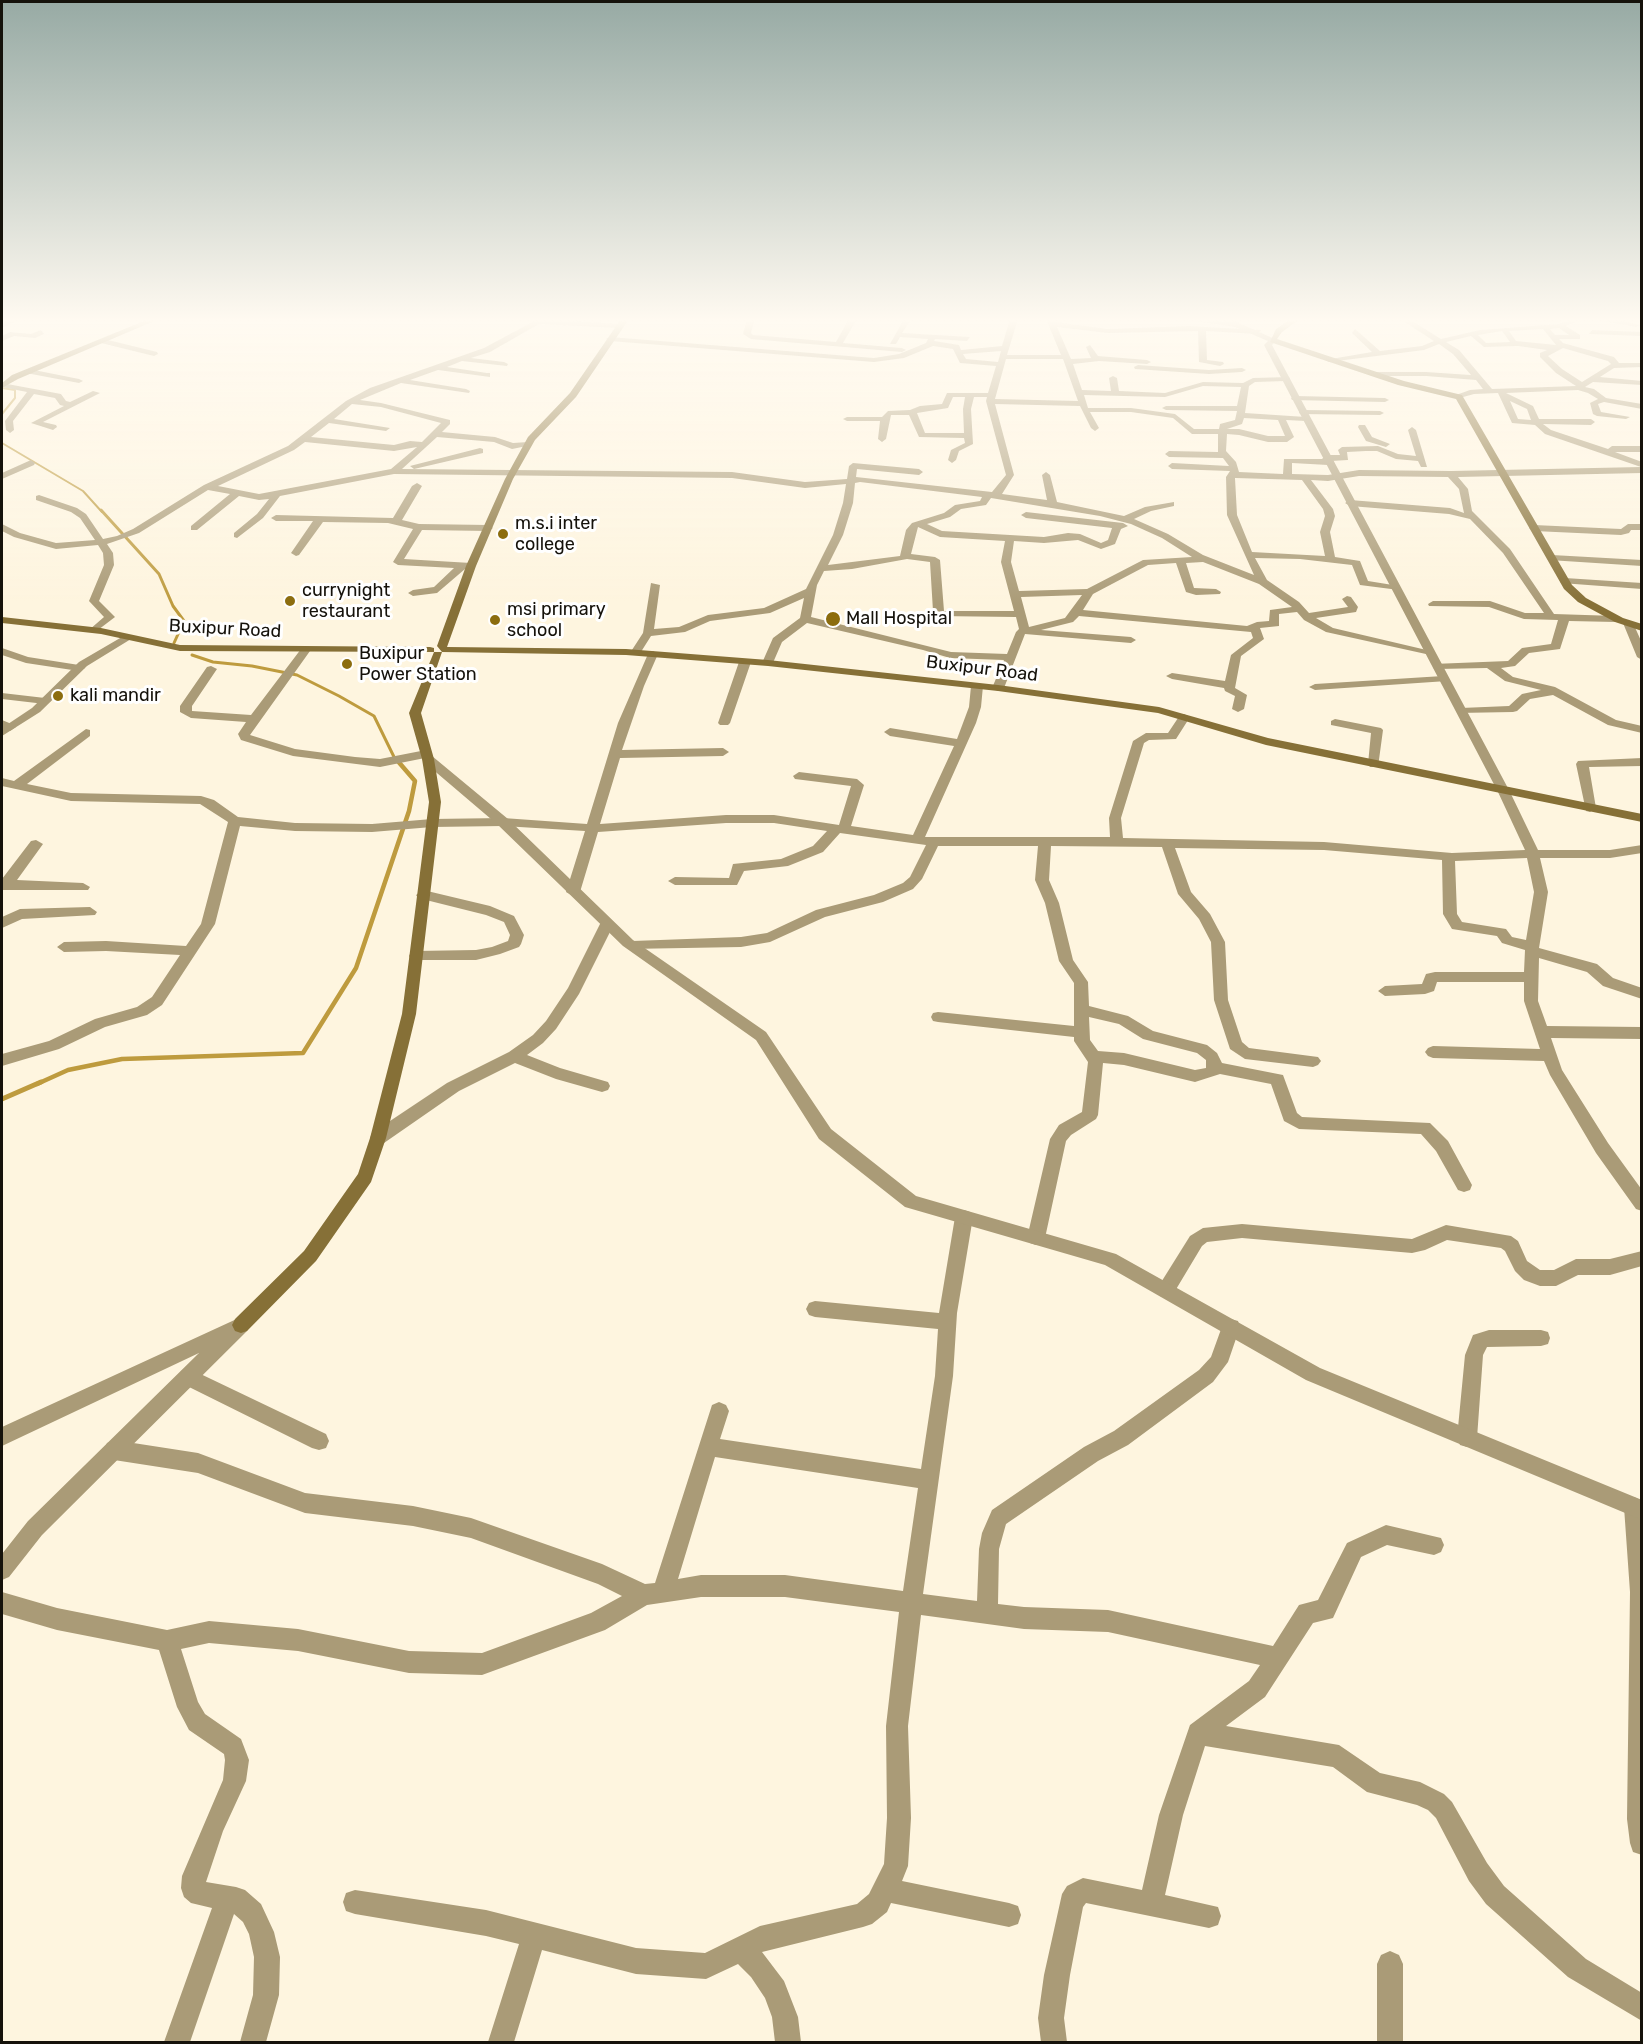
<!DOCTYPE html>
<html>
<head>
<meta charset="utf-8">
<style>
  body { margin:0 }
  #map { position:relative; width:1643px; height:2044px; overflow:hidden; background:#fef5df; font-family:Rubik,sans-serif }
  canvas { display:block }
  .frame { position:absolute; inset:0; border:3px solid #15120b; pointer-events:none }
</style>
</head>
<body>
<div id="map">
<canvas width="1643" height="2044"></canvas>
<div class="frame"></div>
</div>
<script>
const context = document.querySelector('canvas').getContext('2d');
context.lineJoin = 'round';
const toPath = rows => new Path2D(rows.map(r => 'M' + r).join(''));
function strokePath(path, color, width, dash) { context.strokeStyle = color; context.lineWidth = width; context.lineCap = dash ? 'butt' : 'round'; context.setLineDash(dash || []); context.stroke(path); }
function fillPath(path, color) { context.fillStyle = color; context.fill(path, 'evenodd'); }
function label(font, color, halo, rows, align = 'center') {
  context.font = font + ' Rubik,sans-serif'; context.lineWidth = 6; context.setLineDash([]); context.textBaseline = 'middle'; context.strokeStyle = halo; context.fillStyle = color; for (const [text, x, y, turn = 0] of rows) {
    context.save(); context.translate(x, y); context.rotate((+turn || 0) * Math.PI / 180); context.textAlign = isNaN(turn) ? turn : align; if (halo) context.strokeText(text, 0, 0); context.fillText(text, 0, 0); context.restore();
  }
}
strokePath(toPath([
  [2,388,15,390,15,398,2,414],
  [2,443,83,491,102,512]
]), '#be9b3e', 2);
strokePath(toPath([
  [101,510,159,574,173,606,184,621,174,643],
  [192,655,213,662,252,666,297,675,339,696,374,716,396,761]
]), '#be9b3e', 3);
strokePath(toPath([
  [37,1084,68,1070,122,1059,303,1053,356,968,409,811,415,781,396,759]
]), '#be9b3e', 4.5);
strokePath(toPath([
  [2,1099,41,1082]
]), '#be9b3e', 5);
fillPath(toPath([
  [11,319,20,319,2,328,2,323,11,319],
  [538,319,619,324,623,326,619,328,539,324,490,352,471,358,504,362,508,364,507,366,462,361,447,367,487,373,490,373,490,377,438,370,410,380,466,389,470,391,469,393,401,383,360,400,381,403,450,420,450,424,442,432,495,437,513,443,528,442,532,445,512,449,494,442,437,437,402,469,732,472,805,482,847,479,849,466,853,463,919,469,923,472,919,475,857,469,856,477,992,492,1006,475,986,401,987,397,974,397,971,409,973,444,959,451,956,460,952,463,948,460,951,450,965,443,964,438,919,437,909,415,891,415,886,439,882,442,878,439,880,421,847,421,843,419,847,417,882,417,888,411,910,410,920,406,942,404,947,393,988,393,996,366,960,363,953,349,933,346,904,358,874,362,610,341,606,339,610,337,874,358,899,354,926,343,928,339,900,337,896,344,890,344,904,319,912,319,902,333,970,337,967,341,935,339,934,341,959,345,961,350,1002,346,1010,319,1018,319,1007,355,1061,355,1046,319,1054,319,1055,322,1108,329,1189,326,1261,330,1258,334,1206,331,1207,360,1223,362,1224,364,1220,366,1199,362,1198,331,1108,333,1057,327,1071,359,1091,358,1086,347,1090,345,1098,356,1147,360,1151,362,1147,364,1099,361,1073,364,1082,390,1111,391,1109,378,1113,376,1117,378,1119,391,1165,393,1203,382,1243,383,1253,378,1289,377,1290,379,1286,381,1255,382,1249,386,1245,413,1306,417,1310,419,1306,421,1286,420,1294,437,1287,442,1268,442,1239,435,1227,434,1226,451,1236,462,1239,472,1283,474,1284,459,1322,459,1326,455,1340,455,1338,450,1342,447,1378,446,1398,454,1416,456,1408,430,1412,427,1416,430,1427,467,1421,467,1418,461,1396,459,1377,451,1366,451,1347,452,1348,460,1331,461,1331,464,1328,465,1292,463,1292,474,1328,475,1359,470,1451,471,1641,467,1545,434,1535,425,1512,423,1498,393,1474,394,1456,399,1456,395,1470,390,1483,389,1476,380,1426,376,1372,376,1368,374,1372,372,1426,372,1471,375,1453,354,1439,344,1424,350,1329,362,1325,360,1372,352,1352,333,1355,329,1380,351,1422,346,1434,341,1400,319,1409,319,1441,339,1480,330,1559,324,1573,319,1583,319,1566,326,1580,335,1580,339,1559,339,1563,343,1614,357,1619,363,1642,363,1642,367,1614,368,1600,377,1642,381,1642,385,1593,382,1585,387,1594,389,1606,398,1642,404,1642,409,1604,402,1598,404,1601,412,1630,417,1626,419,1597,416,1593,414,1590,403,1598,399,1588,393,1578,390,1506,393,1533,406,1539,419,1591,419,1595,422,1591,425,1543,424,1551,430,1608,449,1612,446,1642,446,1642,452,1615,452,1642,462,1642,473,1458,477,1468,489,1472,511,1510,549,1554,614,1616,616,1621,619,1616,622,1569,621,1560,649,1529,653,1515,666,1501,668,1513,677,1555,687,1616,720,1642,726,1642,733,1608,725,1553,695,1530,699,1517,711,1513,712,1457,713,1457,709,1461,708,1509,706,1522,694,1541,690,1505,681,1487,668,1437,669,1433,668,1433,664,1508,661,1522,648,1551,644,1558,620,1524,619,1489,607,1429,606,1428,604,1433,601,1490,601,1525,613,1544,613,1503,553,1470,519,1449,514,1350,506,1345,503,1350,500,1450,508,1464,513,1459,489,1448,477,1359,476,1328,481,1311,480,1333,509,1335,516,1330,532,1335,557,1360,561,1368,581,1399,586,1399,590,1360,585,1352,565,1300,559,1255,558,1267,580,1299,602,1309,613,1348,607,1342,599,1347,596,1351,597,1358,607,1356,612,1316,618,1333,628,1435,652,1435,656,1326,632,1304,620,1297,612,1279,614,1279,626,1260,628,1264,639,1241,656,1235,688,1247,695,1244,709,1238,712,1232,709,1235,696,1225,691,1224,688,1172,679,1166,676,1172,673,1225,681,1231,655,1253,638,1251,632,1079,616,1073,622,1041,630,1131,637,1136,640,1131,643,1025,634,1004,688,998,691,992,688,1004,660,950,658,923,650,807,623,782,642,772,665,764,665,762,663,773,638,800,618,804,598,770,613,710,621,685,632,651,636,639,655,631,655,630,653,643,633,651,583,660,585,654,629,679,627,708,615,764,608,806,589,833,535,843,503,846,484,805,488,732,478,394,474,280,496,263,518,237,538,234,537,234,533,257,514,269,499,259,500,239,496,197,530,191,530,191,526,230,494,208,490,139,533,107,544,113,553,114,565,99,601,115,617,94,633,89,630,104,617,89,601,104,565,103,553,98,545,56,549,14,537,2,531,2,524,20,533,56,543,95,540,80,518,71,512,36,500,36,496,39,495,77,508,86,514,103,539,117,536,133,529,204,485,288,446,346,401,370,388,484,348,538,319],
  [1559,328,1569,335,1555,335,1550,329,1559,328],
  [1543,329,1556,345,1516,341,1509,331,1543,329],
  [1502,331,1510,342,1486,343,1478,335,1502,331],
  [1471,336,1484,347,1518,346,1547,350,1540,353,1540,357,1556,373,1576,386,1492,389,1459,350,1446,342,1471,336],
  [1563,348,1608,361,1611,364,1582,382,1562,369,1548,356,1563,348],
  [1001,351,998,362,966,359,963,354,1001,351],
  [1006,359,1063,359,1078,401,995,399,1006,359],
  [1203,386,1241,387,1237,406,1166,406,1162,408,1166,410,1237,411,1235,420,1220,424,1219,429,1194,429,1175,414,1131,408,1088,408,1084,395,1165,397,1203,386],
  [953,397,965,397,963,409,964,433,925,433,917,413,948,408,953,397],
  [1510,401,1527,409,1531,420,1518,419,1510,401],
  [352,404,381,407,441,423,422,442,410,441,394,445,311,437,329,423,386,431,390,428,334,419,352,404],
  [995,404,1080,406,1091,428,1095,431,1099,428,1090,412,1131,412,1173,418,1192,434,1218,434,1218,452,1169,451,1165,454,1169,457,1223,458,1229,466,1172,463,1168,466,1172,469,1230,471,1226,477,1227,515,1254,575,1203,555,1168,534,1134,519,1151,511,1174,506,1174,502,1145,507,1124,516,1057,502,1050,475,1046,472,1042,475,1047,500,1002,494,1014,475,995,404],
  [1244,418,1278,420,1285,436,1268,436,1239,429,1227,429,1242,424,1244,418],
  [305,442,394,451,417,447,391,469,259,494,218,486,294,450,305,442],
  [1235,478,1302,480,1323,509,1325,516,1320,532,1325,556,1252,552,1237,515,1235,478],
  [860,482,982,497,980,501,955,505,944,513,912,523,906,530,900,556,828,565,843,535,853,503,855,483,860,482],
  [991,498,1100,516,1131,524,1162,538,1192,557,1143,560,1087,589,1019,591,1011,562,1014,541,1044,543,1078,540,1101,549,1115,544,1121,529,1128,526,1123,523,1026,512,1021,515,1026,518,1112,528,1108,540,1101,543,1080,534,1068,533,1044,537,942,531,927,524,950,517,961,509,986,505,991,498],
  [918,527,940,537,1005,541,1001,562,1014,611,944,611,940,560,935,557,911,554,918,527],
  [907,559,930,562,933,611,937,616,1016,617,1019,629,1016,632,1007,654,951,652,811,617,817,585,824,571,852,569,907,559],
  [1203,562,1259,584,1292,607,1270,610,1269,621,1257,622,1247,626,1083,610,1093,594,1148,565,1176,563,1186,592,1196,595,1220,594,1221,592,1216,589,1194,588,1186,563,1203,562],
  [1082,595,1065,618,1029,627,1021,597,1082,595],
  [747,319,755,319,751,333,753,335,836,342,849,319,857,319,843,343,902,348,906,350,902,352,751,339,743,334,747,319],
  [1594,319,1611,319,1640,325,1636,327,1594,319],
  [41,330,44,334,35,338,14,336,2,341,2,336,10,332,31,334,41,330],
  [1592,330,1642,332,1642,336,1589,334,1592,330],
  [104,339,157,352,158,354,154,356,101,343,104,339],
  [1138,365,1209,370,1242,368,1246,370,1242,372,1209,374,1135,369,1134,367,1138,365],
  [29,369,79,379,83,381,79,383,26,373,25,371,29,369],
  [2,383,61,394,66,401,70,402,93,391,100,393,43,422,56,425,57,427,53,430,31,423,64,406,60,405,55,398,34,394,13,421,14,430,10,433,6,430,5,421,27,392,2,387,2,383],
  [1295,396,1385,398,1389,400,1385,402,1292,400,1291,398,1295,396],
  [1303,410,1380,411,1384,413,1380,415,1300,414,1299,412,1303,410],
  [1359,425,1365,425,1372,437,1390,444,1386,447,1366,441,1358,427,1359,425],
  [480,448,483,449,483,453,414,469,410,466,480,448],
  [31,460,35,463,34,465,2,479,2,473,31,460],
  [417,483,422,486,402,520,419,524,488,525,493,528,488,531,422,530,404,559,471,563,476,566,465,569,437,593,413,596,408,593,413,590,434,587,454,568,398,565,393,562,413,529,388,523,323,522,299,555,296,556,291,553,313,521,276,521,271,518,276,515,393,518,412,486,417,483],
  [1628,524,1642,524,1642,530,1631,530,1629,533,1621,535,1534,531,1529,528,1534,525,1621,529,1628,524],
  [1552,555,1642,560,1642,566,1549,560,1547,558,1552,555],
  [1565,578,1642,583,1642,589,1561,583,1560,581,1565,578],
  [1628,620,1633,623,1642,643,1642,660,1637,657,1623,623,1628,620],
  [2,648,28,657,79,665,85,668,79,671,26,663,2,655,2,648],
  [305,648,310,651,250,735,295,749,355,757,380,759,426,750,430,751,430,757,380,767,293,756,241,740,238,734,246,722,191,718,180,712,180,706,207,667,211,666,217,669,192,706,192,711,251,715,301,649,305,648],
  [653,651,658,654,644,686,622,750,723,748,729,752,723,756,620,758,600,824,726,815,774,815,839,825,851,786,795,779,793,776,799,772,857,779,864,785,851,826,913,835,954,746,890,736,884,732,890,728,957,739,969,707,971,686,977,683,983,686,981,707,976,723,925,837,1110,837,1109,818,1133,741,1146,733,1168,733,1180,715,1184,714,1190,717,1176,739,1149,740,1144,743,1121,818,1123,838,1324,842,1452,853,1525,850,1498,792,1504,788,1510,792,1538,850,1610,850,1642,845,1642,853,1610,858,1540,858,1548,892,1539,948,1597,964,1613,978,1642,988,1642,999,1603,986,1587,972,1539,958,1538,1001,1547,1026,1642,1027,1642,1039,1551,1038,1562,1070,1608,1143,1642,1190,1642,1211,1636,1209,1596,1153,1550,1075,1544,1061,1433,1058,1428,1056,1425,1052,1428,1048,1433,1046,1540,1049,1524,1001,1524,982,1437,982,1434,991,1425,994,1385,996,1378,991,1385,986,1422,984,1426,974,1435,972,1524,972,1525,950,1502,943,1497,936,1452,929,1443,914,1442,860,1324,850,1175,848,1191,892,1210,914,1225,942,1228,1000,1242,1042,1249,1048,1318,1057,1321,1061,1318,1065,1313,1067,1245,1059,1230,1049,1214,1000,1211,942,1199,919,1178,894,1162,847,1051,846,1049,880,1059,903,1073,960,1088,982,1089,1006,1128,1016,1153,1031,1207,1045,1217,1053,1222,1063,1283,1075,1297,1113,1302,1117,1430,1123,1448,1141,1472,1185,1470,1190,1464,1192,1458,1190,1436,1151,1421,1134,1299,1129,1284,1121,1271,1084,1220,1074,1195,1082,1124,1065,1103,1063,1098,1115,1096,1119,1071,1135,1066,1141,1045,1238,1042,1243,1036,1245,1030,1243,1027,1238,1050,1139,1059,1125,1082,1112,1088,1062,1074,1041,1074,1037,938,1022,933,1021,931,1017,933,1013,938,1012,1074,1026,1074,983,1059,961,1045,903,1035,880,1038,846,938,846,922,879,913,889,883,902,825,917,770,942,741,947,628,949,626,946,633,941,741,937,767,933,816,910,874,895,903,883,910,877,926,845,840,833,823,852,788,866,744,871,737,885,675,885,668,881,675,877,729,878,733,864,781,859,813,846,827,831,774,823,726,823,598,832,580,892,573,896,566,892,585,831,503,826,432,827,372,832,295,831,240,826,215,924,162,1005,147,1015,105,1027,59,1049,2,1066,2,1054,49,1041,95,1019,137,1007,152,997,180,955,106,951,64,952,57,947,64,942,106,941,186,946,201,924,228,822,200,804,71,801,2,786,2,778,14,781,86,729,90,730,90,736,27,784,71,793,201,796,214,800,238,817,295,823,372,824,432,819,503,818,587,824,618,723,648,654,653,651],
  [1527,858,1534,892,1526,940,1512,937,1506,929,1462,922,1457,914,1455,861,1527,858],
  [1089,1017,1119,1024,1143,1039,1197,1053,1206,1060,1206,1068,1195,1070,1124,1053,1098,1051,1090,1040,1089,1017],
  [745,659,751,662,730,723,728,725,720,725,718,723,739,662,745,659],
  [1443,676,1447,677,1447,681,1315,690,1309,687,1315,684,1443,676],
  [2,693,45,698,51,701,45,704,2,699,2,693],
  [1335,719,1381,728,1383,730,1378,767,1370,767,1368,764,1371,733,1331,725,1331,721,1335,719],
  [2,720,14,725,16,727,10,731,2,728,2,720],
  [1642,758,1642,766,1589,767,1596,808,1590,812,1586,811,1576,764,1578,761,1642,758],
  [36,840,43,844,17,880,83,883,90,887,88,890,2,890,2,879,31,841,36,840],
  [423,890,490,906,514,916,524,935,521,944,519,947,500,954,476,960,411,960,409,956,411,952,416,951,476,950,492,947,508,941,510,935,504,922,486,915,418,898,416,895,423,890],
  [90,907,97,912,95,915,22,919,2,928,2,917,20,909,90,907],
  [607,919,614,924,579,994,556,1029,543,1043,527,1055,560,1068,608,1082,610,1086,608,1090,602,1092,556,1079,515,1063,459,1091,384,1143,378,1144,372,1143,370,1138,372,1133,447,1083,509,1052,533,1035,546,1021,568,988,600,924,607,919],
  [964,1210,970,1212,973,1217,957,1313,953,1376,923,1594,977,1601,979,1549,982,1533,992,1510,1084,1447,1114,1431,1199,1370,1211,1357,1224,1321,1231,1319,1238,1321,1240,1327,1228,1362,1213,1382,1128,1445,1098,1461,1006,1524,999,1549,998,1604,1024,1607,1108,1610,1273,1646,1299,1605,1318,1600,1347,1543,1386,1525,1441,1538,1444,1545,1441,1552,1434,1555,1387,1545,1361,1557,1333,1618,1313,1623,1265,1697,1226,1726,1339,1745,1380,1773,1420,1782,1444,1794,1452,1802,1487,1863,1504,1886,1586,1959,1642,1993,1642,2021,1568,1977,1486,1904,1469,1881,1436,1818,1428,1810,1417,1805,1367,1792,1333,1767,1205,1746,1183,1815,1165,1895,1218,1907,1221,1916,1218,1925,1209,1928,1086,1903,1083,1907,1070,1975,1064,2018,1067,2042,1041,2042,1038,2018,1044,1975,1062,1894,1067,1886,1083,1878,1142,1890,1159,1815,1190,1725,1249,1681,1260,1665,1108,1632,1024,1629,921,1615,908,1726,911,1818,908,1866,902,1881,1009,1903,1018,1906,1021,1915,1018,1924,1009,1927,891,1903,887,1912,872,1924,863,1927,762,1952,784,1981,798,2017,801,2042,775,2042,772,2017,765,1998,751,1977,738,1964,706,1979,636,1974,542,1950,514,2042,488,2042,519,1944,486,1936,355,1914,346,1911,343,1902,346,1893,355,1890,486,1910,636,1948,705,1953,760,1926,857,1904,869,1894,884,1864,887,1818,886,1726,899,1612,785,1597,701,1597,647,1605,605,1630,482,1675,409,1673,298,1651,209,1643,181,1649,198,1702,205,1714,241,1739,249,1760,246,1781,223,1831,206,1882,236,1887,245,1890,261,1904,274,1932,280,1957,279,1995,266,2042,240,2042,253,1995,254,1957,249,1934,243,1922,234,1914,190,2042,164,2042,212,1908,191,1903,184,1897,181,1888,182,1876,223,1780,225,1760,224,1754,189,1730,177,1707,159,1650,57,1630,2,1614,2,1592,57,1608,167,1630,209,1621,298,1629,409,1651,482,1653,591,1613,622,1596,598,1584,471,1538,413,1526,305,1513,198,1473,114,1460,107,1457,104,1450,107,1443,114,1440,198,1453,305,1493,413,1506,471,1518,602,1564,645,1584,655,1583,712,1405,719,1402,726,1405,729,1411,720,1439,921,1469,935,1376,938,1329,815,1317,809,1315,806,1309,809,1303,815,1301,939,1313,955,1217,958,1212,964,1210],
  [715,1457,918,1488,903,1591,785,1575,701,1575,678,1579,715,1457],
  [1242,1224,1412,1239,1446,1225,1511,1236,1518,1241,1527,1261,1540,1270,1554,1270,1576,1259,1610,1259,1642,1251,1642,1266,1610,1275,1578,1275,1556,1286,1540,1286,1524,1280,1515,1271,1505,1251,1501,1248,1447,1240,1425,1250,1412,1253,1242,1238,1207,1242,1202,1246,1172,1296,1166,1298,1160,1296,1157,1290,1160,1284,1190,1236,1203,1228,1242,1224],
  [1489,1330,1541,1330,1548,1332,1550,1338,1548,1344,1541,1346,1487,1347,1483,1355,1477,1438,1474,1445,1467,1447,1460,1445,1457,1438,1465,1355,1473,1335,1489,1330],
  [188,1368,326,1434,329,1441,326,1448,319,1450,312,1448,181,1383,179,1377,181,1371,188,1368],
  [1634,1497,1642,1501,1642,1855,1633,1852,1630,1843,1627,1819,1630,1592,1624,1507,1627,1500,1634,1497],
  [1390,1951,1399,1955,1403,1964,1403,2042,1377,2042,1377,1964,1381,1955,1390,1951]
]), '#aa9b77');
fillPath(toPath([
  [1182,319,1224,322,1220,319,1230,319,1277,340,1272,345,1510,792,1508,795,1504,796,1498,792,1264,345,1268,341,1235,327,1182,319],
  [127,634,132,637,131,639,87,666,40,712,2,736,2,728,32,708,79,662,127,634],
  [428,755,432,756,508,819,633,940,766,1032,831,1129,916,1196,1116,1254,1320,1368,1642,1500,1642,1520,1306,1380,1105,1265,905,1207,819,1139,756,1040,623,946,498,825,424,762,422,759,428,755],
  [241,1317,247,1319,250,1325,247,1331,42,1535,9,1577,2,1580,2,1554,28,1521,199,1353,2,1446,2,1427,241,1317]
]), '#aa9b77');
fillPath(toPath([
  [149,319,159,319,18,379,2,388,2,383,12,375,149,319],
  [621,319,629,319,576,397,535,440,513,479,476,566,447,647,626,649,768,660,998,685,1159,707,1268,738,1642,814,1642,822,1266,745,1158,713,998,691,768,666,626,655,442,652,421,713,434,759,441,802,416,1014,386,1138,371,1182,316,1261,247,1331,241,1333,235,1331,232,1325,235,1319,304,1251,358,1174,370,1138,402,1014,429,802,422,759,409,713,434,652,180,651,101,634,2,623,2,617,101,628,180,645,430,647,434,648,434,652,442,652,437,646,466,566,505,479,528,437,570,393,621,319],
  [1291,319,1300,319,1282,332,1277,339,1404,381,1462,395,1572,585,1586,598,1623,618,1642,624,1642,631,1615,622,1578,602,1564,589,1456,399,1398,385,1270,342,1276,329,1291,319]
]), '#867037');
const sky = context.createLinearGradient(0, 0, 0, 605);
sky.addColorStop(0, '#97aaa4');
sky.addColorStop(0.53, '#fffaf1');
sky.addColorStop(1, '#fffaf100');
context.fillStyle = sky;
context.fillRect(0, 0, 1643, 605);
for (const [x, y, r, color] of [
  [503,534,6,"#8c6d0f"],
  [290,601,6,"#8c6d0f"],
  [833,619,8,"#8c6d0f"],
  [495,620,6,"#8c6d0f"],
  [347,664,6,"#8c6d0f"],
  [58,696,6,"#8c6d0f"]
]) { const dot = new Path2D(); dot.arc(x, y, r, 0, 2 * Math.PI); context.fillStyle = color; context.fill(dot); strokePath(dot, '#fff', 2); }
label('18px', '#15120b', '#fff', [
  ["m.s.i inter",515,524],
  ["college",515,545],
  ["currynight",302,591],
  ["restaurant",302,612],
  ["msi primary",507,610],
  ["school",507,631],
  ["Mall Hospital",846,619],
  ["Buxipur",359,654],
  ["Power Station",359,675],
  ["kali mandir",70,696]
], 'left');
label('18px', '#15120b', '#fff', [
  ["Buxipur Road",225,629,3],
  ["Buxipur Road",982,669,7]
]);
</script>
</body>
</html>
